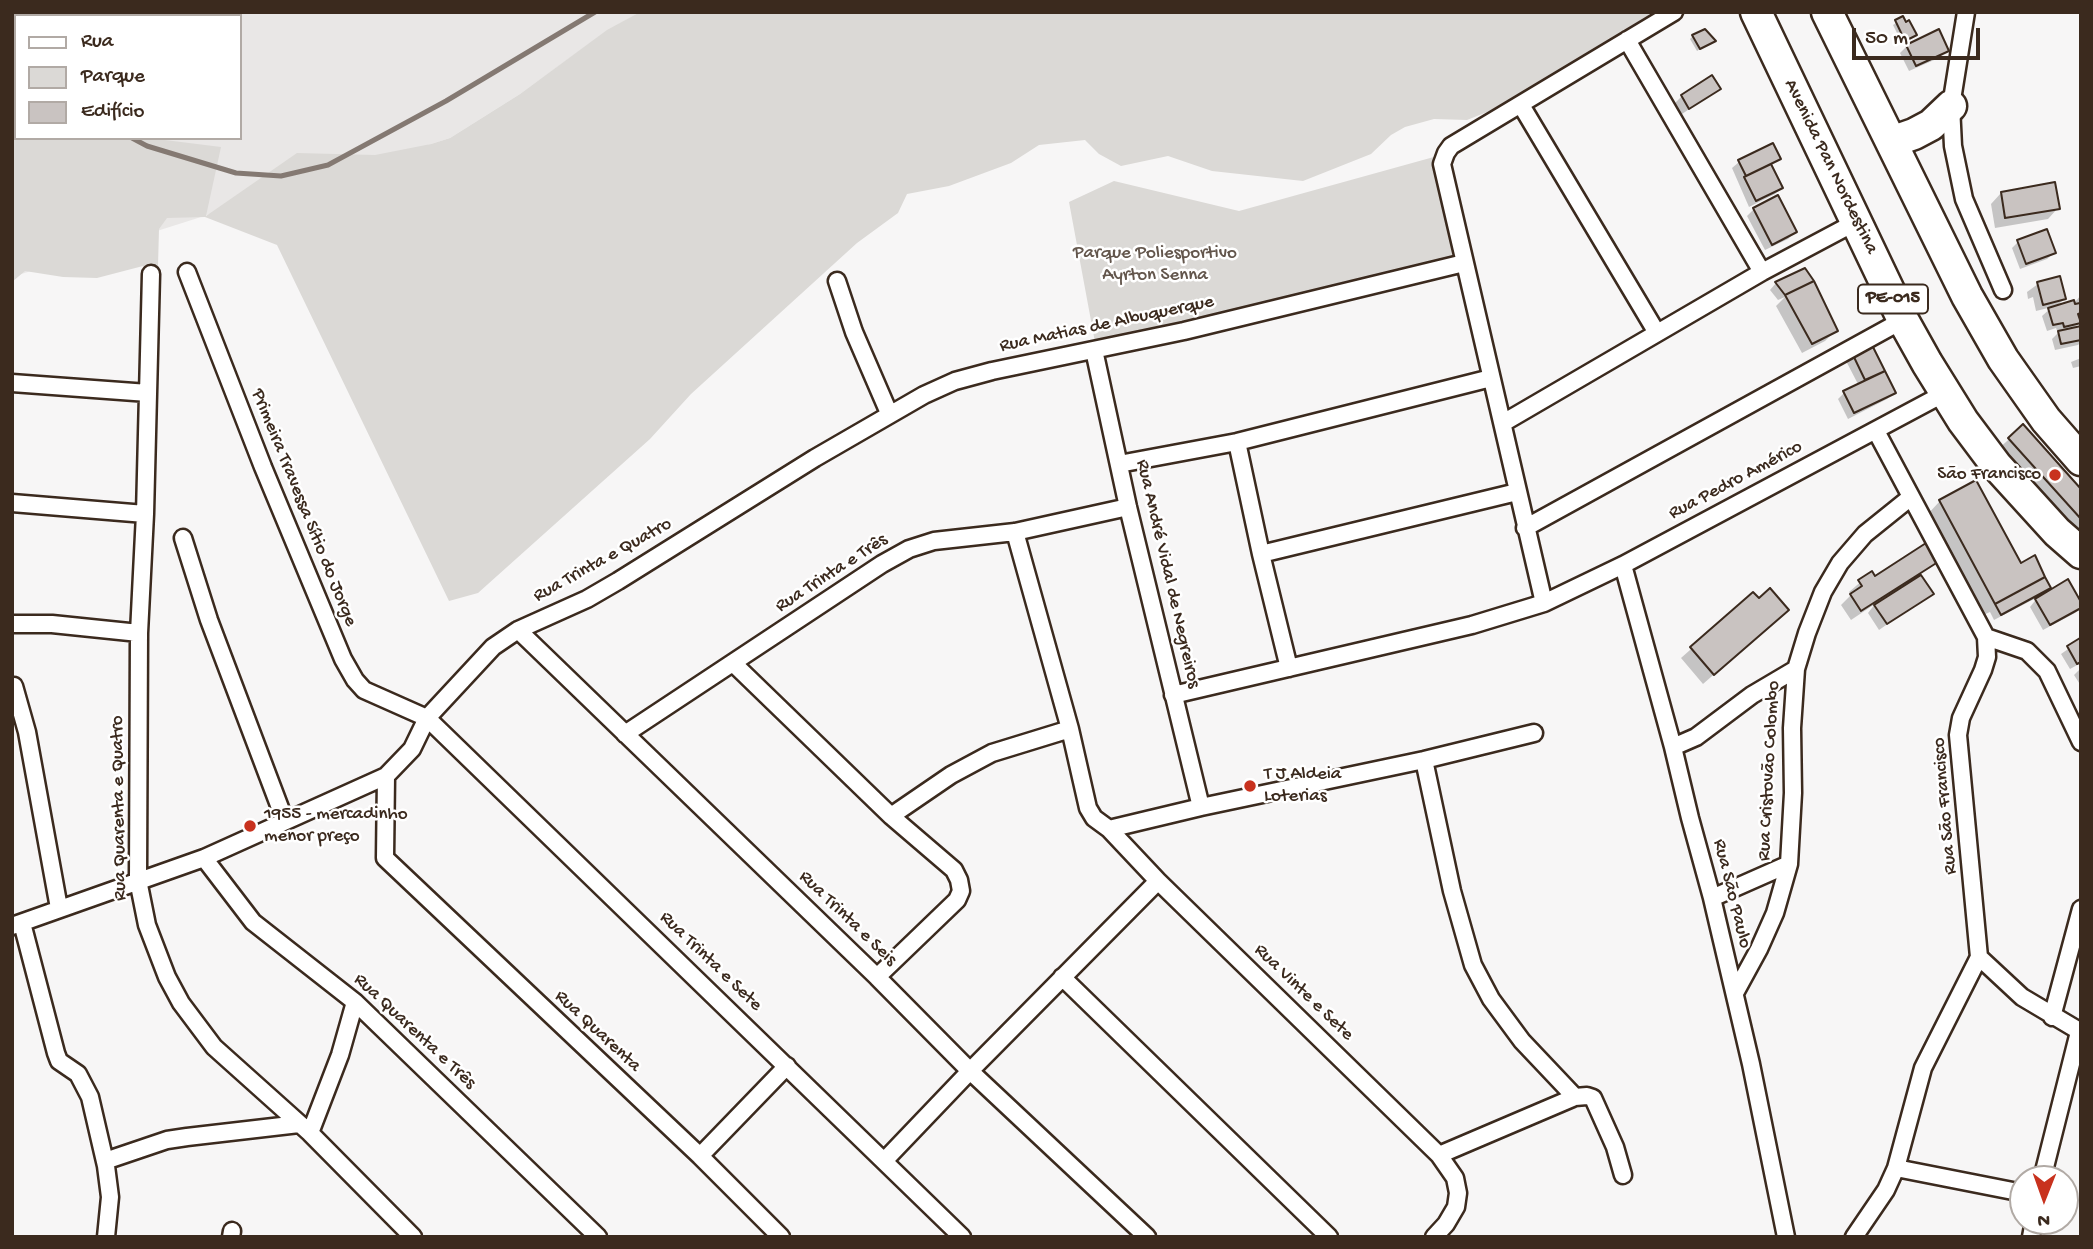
<!DOCTYPE html>
<html>
<head>
<meta charset="utf-8">
<style>
  body { margin:0 }
  #map { position:relative; width:2093px; height:1249px; overflow:hidden; background:#f7f6f6; font-family:"Gochi Hand",sans-serif }
  canvas { display:block }
  .frame { position:absolute; inset:0; border:14px solid #3b2a1e; pointer-events:none }
  .legend { position:absolute; left:14px; top:14px; width:228px; height:126px; box-sizing:border-box; background:#fff; border:2px solid #b1aaa5; margin:0; padding:9px 12px; list-style:none; font-size:21px; color:#3b2a1e }
  .legend li { display:flex; align-items:center; gap:14px; height:35px }
  .legend b { width:35px; border:2px solid #b1aaa5 }
  .north { position:absolute; left:2009px; top:1165px; width:70px; height:70px; box-sizing:border-box; background:#fff; border:2px solid #b1aaa5; border-radius:50%; rotate:181deg; font-size:19px; font-weight:700; line-height:28px; text-align:center; color:#3b2a1e }
  .north::after { content:''; display:block; margin:auto; width:24px; height:32px; background:#c8321e; clip-path:polygon(50% 0,100% 100%,50% 72%,0 100%) }
  .scale { position:absolute; left:1852px; top:28px; width:128px; height:32px; box-sizing:border-box; border:4px solid #3b2a1e; border-top:0; padding-left:9px; font-size:21px; line-height:24px; white-space:nowrap; color:#3b2a1e; -webkit-text-stroke:5px #fff; paint-order:stroke }
</style>
</head>
<body>
<div id="map">
<canvas width="2093" height="1249"></canvas>
<div class="frame"></div>
<ul class="legend">
<li><b style="height:9px;background:#fff"></b>Rua</li>
<li><b style="height:19px;background:#dbd9d6"></b>Parque</li>
<li><b style="height:19px;background:#c9c3c1"></b>Edifício</li>
</ul>
<div class="north">N</div>
<div class="scale">50 m</div>
</div>
<script>
const context = document.querySelector('canvas').getContext('2d');
context.lineJoin = 'round';
function fillPath(path, color) { context.fillStyle = color; context.fill(path, 'evenodd'); }
const toPath = rows => new Path2D(rows.map(r => 'M' + r).join(''));
function strokePath(path, color, width, dash) { context.strokeStyle = color; context.lineWidth = width; context.lineCap = dash ? 'butt' : 'round'; context.setLineDash(dash || []); context.stroke(path); }
function label(font, color, halo, rows, align = 'center') {
  context.font = font + ' "Gochi Hand",sans-serif'; context.lineWidth = 5; context.setLineDash([]); context.textBaseline = 'middle'; context.strokeStyle = halo; context.fillStyle = color; for (const [text, x, y, turn = 0] of rows) {
    context.save(); context.translate(x, y); context.rotate((+turn || 0) * Math.PI / 180); context.textAlign = isNaN(turn) ? turn : align; if (halo) context.strokeText(text, 0, 0); context.fillText(text, 0, 0); context.restore();
  }
}
fillPath(toPath([
  [12,12,640,12,607,31,520,94,450,138,12,277],
  [16,16,240,16,240,138,16,138]
]), '#e9e7e6');
fillPath(toPath([
  [12,12,119,12,119,16,16,16,16,138,149,138,221,147,206,216,297,153,375,155,431,144,450,138,520,94,607,30,640,12,1656,12,1642,19,1516,97,1487,112,1467,120,1434,119,1405,127,1391,135,1371,154,1303,181,1212,171,1168,156,1121,166,1099,154,1085,140,1039,145,1011,163,949,186,907,194,898,213,857,243,691,394,650,439,478,593,449,601,277,245,205,217,167,218,159,229,158,266,143,266,97,278,63,277,25,271,12,282],
  [1441,155,1469,268,1097,353,1069,202,1114,181,1239,211]
]), '#dbd9d6');
fillPath(toPath([
  [1902,19,1912,37,1902,43,1893,25],
  [1693,36,1713,41,1697,51,1690,39],
  [1907,46,1947,50,1941,57,1909,71,1900,53],
  [1719,89,1682,114,1675,103,1682,96],
  [1778,159,1770,166,1781,188,1775,194,1749,207,1732,168,1739,162],
  [2001,193,2058,208,2048,219,1995,228,1991,204],
  [1754,209,1795,232,1788,239,1765,250,1747,216],
  [2018,242,2054,253,2047,259,2020,269,2012,248],
  [1776,283,1836,330,1825,341,1802,353,1776,306,1785,297,1778,300,1770,290],
  [2038,284,2064,299,2055,308,2075,302,2081,295,2081,322,2071,330,2081,327,2081,342,2078,345,2055,350,2052,339,2058,333,2056,328,2047,331,2042,316,2052,307,2036,311,2033,297,2028,299,2027,292],
  [1870,345,1894,392,1887,399,1848,419,1838,399,1844,393,1859,386,1846,361,1853,354],
  [2081,358,2081,366,2073,368,2071,362],
  [2023,427,2081,492,2081,529,2075,535,1998,449],
  [1975,482,2020,565,2043,578,2050,591,2081,607,2075,613,2043,630,2030,607,2038,597,1994,620,1990,612,1981,616,1926,516,1940,501],
  [1936,561,1919,575,1931,594,1879,630,1868,613,1875,604,1851,620,1841,605,1851,595,1849,592,1871,573,1875,579],
  [1753,594,1776,620,1703,684,1681,658],
  [2081,640,2081,663,2070,669,2061,654],
  [2081,668,2081,686,2074,675]
]), '#0003');
strokePath(toPath([
  [12,108,16,109],
  [132,138,147,146,236,173,281,176,328,165,446,101,595,12]
]), '#847972', 5);
const building = toPath([
  [1903,16,1906,22,1909,20,1917,35,1905,41,1895,20,1903,16],
  [1705,29,1716,41,1700,49,1692,35,1705,29],
  [1939,29,1949,51,1916,66,1906,45,1939,29],
  [1712,75,1721,89,1689,109,1681,95,1712,75],
  [1773,143,1781,159,1746,176,1738,160,1773,143],
  [1771,164,1783,188,1756,201,1744,177,1771,164],
  [2055,182,2060,209,2005,218,2001,192,2055,182],
  [1778,195,1797,232,1772,245,1753,208,1778,195],
  [2047,229,2056,253,2026,264,2017,240,2047,229],
  [1805,268,1814,281,1785,295,1775,282,1805,268],
  [2060,276,2066,299,2043,305,2037,282,2060,276],
  [1814,281,1838,331,1812,344,1785,295,1814,281],
  [2074,300,2075,304,2080,303,2081,313,2078,314,2081,323,2064,327,2063,323,2053,325,2048,308,2074,300],
  [2081,326,2081,340,2061,344,2058,331,2081,326],
  [1871,343,1885,371,1865,380,1852,353,1871,343],
  [1885,371,1896,393,1854,413,1843,391,1885,371],
  [2023,424,2081,489,2081,519,2008,438,2023,424],
  [1976,480,2021,563,2035,555,2045,577,1995,604,1939,500,1976,480],
  [1926,543,1938,562,1861,611,1850,594,1862,586,1858,580,1872,571,1875,576,1926,543],
  [1921,575,1934,594,1887,624,1874,605,1921,575],
  [2045,577,2051,588,2001,615,1995,604,2045,577],
  [2068,579,2081,602,2081,608,2050,625,2035,599,2068,579],
  [1770,588,1789,610,1714,675,1690,647,1753,592,1759,598,1770,588],
  [2080,638,2081,662,2077,664,2067,646,2080,638]
]);
fillPath(building, '#c9c3c1');
strokePath(building, '#3b2a1e', 2);
const street = toPath([
  [1966,12,1951,106,1953,146,1964,199,2003,290],
  [1627,40,1762,272],
  [1521,105,1657,333],
  [187,272,263,467,343,659,355,680,364,690,427,718,962,1237],
  [151,274,145,514,139,633,138,880,147,925,167,977,181,1003,214,1047,310,1133,413,1237],
  [837,281,854,332,889,413],
  [1094,350,1128,507,1201,807],
  [12,383,148,393],
  [1503,423,1762,272,1856,222],
  [1876,431,1986,637,1987,657,1983,670,1961,718,1958,735,1979,957,2022,997,2081,1032],
  [1237,442,1261,554,1289,668],
  [1119,464,1237,442,1491,378],
  [12,503,145,514],
  [1525,528,1903,320],
  [1015,532,1070,729,1088,808,1094,818,1109,829,1158,881,1439,1155,1455,1178,1458,1193,1456,1207,1446,1224,1434,1237],
  [183,538,209,620,285,821],
  [1261,554,1517,492],
  [1623,565,1673,747,1690,818,1712,898,1751,1064,1786,1237],
  [1544,603,1442,164,1446,153,1451,146,1674,12],
  [12,624,52,624,139,633],
  [518,630,877,977,970,1071,1147,1237],
  [1986,637,2027,651,2047,671,2081,742],
  [733,663,891,816,954,870,959,880,961,891,957,900,877,977],
  [14,686,27,732,59,908],
  [1173,695,1472,625,1544,603,1623,565,1945,393],
  [625,734,882,564,909,549,934,541,1015,532,1128,507],
  [1673,747,1696,737,1752,695,1796,669],
  [1424,760,1452,891,1473,965,1491,999,1522,1041,1575,1097,1587,1096,1593,1098,1615,1147,1623,1175],
  [386,776,385,858,700,1156,781,1237],
  [891,816,951,775,992,753,1070,729],
  [1109,829,1201,807,1424,760,1534,733],
  [204,858,253,922,355,1002,598,1237],
  [1712,898,1789,864],
  [22,923,56,1053,59,1061,78,1074,90,1097,106,1166,110,1197,106,1237],
  [12,926,204,858,386,776,412,749,427,718,493,647,518,630,587,599,618,581,815,458,924,395,955,381,992,371,1184,331,1464,263],
  [1062,977,1329,1237],
  [1735,993,1759,949,1775,913,1789,864,1793,793,1792,728,1796,669,1807,633,1823,592,1840,563,1865,534,1911,497],
  [2052,1017,2081,909],
  [310,1133,340,1055,355,1002],
  [1439,1155,1575,1097],
  [700,1156,787,1066],
  [885,1160,970,1071,1158,881],
  [105,1161,167,1140,187,1137,299,1124],
  [1896,1168,2023,1193],
  [2042,1179,2079,1032],
  [231,1237,232,1231],
  [1854,1237,1886,1190,1896,1168,1923,1068,1979,957],
  [2031,1237,2034,1221]
]);
const highway = toPath([
  [1756,12,1903,320,1927,363,1963,421,1996,465,2057,532,2081,553],
  [1827,12,1967,296,2003,359,2046,420,2081,460],
  [1891,142,1914,134,1931,125,1951,106]
]);
strokePath(street, '#3b2a1e', 21);
strokePath(highway, '#3b2a1e', 35);
strokePath(street, '#fff', 16);
strokePath(highway, '#fff', 30);
for (const [x, y, r, color] of [
  [2055,475,7,"#c8321e"],
  [1250,786,7,"#c8321e"],
  [250,826,7,"#c8321e"]
]) { const dot = new Path2D(); dot.arc(x, y, r, 0, 2 * Math.PI); context.fillStyle = color; context.fill(dot); strokePath(dot, '#fff', 2.5); }
for (const [x, y, w] of [
  [1893,299,70]
]) { const box = new Path2D(); box.roundRect(x - w / 2, y - 14.5, w, 29, 5); context.fillStyle = '#fff'; context.fill(box); strokePath(box, '#3b2a1e', 2); }
label('bold 18px', '#3b2a1e', null, [
  ["PE-015",1893,299]
]);
label('19px', '#3b2a1e', '#fff', [
  ["Avenida Pan Nordestina",1830,167,64],
  ["Rua Matias de Albuquerque",1107,325,-12],
  ["Rua Pedro Américo",1736,481,-28],
  ["Primeira Travessa Sítio do Jorge",303,508,68],
  ["Rua Trinta e Quatro",603,561,-29],
  ["Rua Trinta e Três",832,574,-33],
  ["Rua André Vidal de Negreiros",1167,574,77],
  ["Rua Cristovão Colombo",1770,771,-87],
  ["Rua São Francisco",1946,806,-95],
  ["Rua Quarenta e Quatro",120,808,-91],
  ["Rua São Paulo",1731,894,76],
  ["Rua Trinta e Seis",847,919,44],
  ["Rua Trinta e Sete",710,962,44],
  ["Rua Vinte e Sete",1303,993,44],
  ["Rua Quarenta e Três",414,1032,43],
  ["Rua Quarenta",597,1032,43]
]);
label('19px', '#63564c', '#fff', [
  ["Parque Poliesportivo",1155,254],
  ["Ayrton Senna",1155,276]
]);
label('19px', '#3b2a1e', '#fff', [
  ["São Francisco",2041,475,"right"],
  ["T J Aldeia",1264,775],
  ["Loterias",1264,797],
  ["1955 - mercadinho",264,815],
  ["menor preço",264,837]
], 'left');
</script>
</body>
</html>
